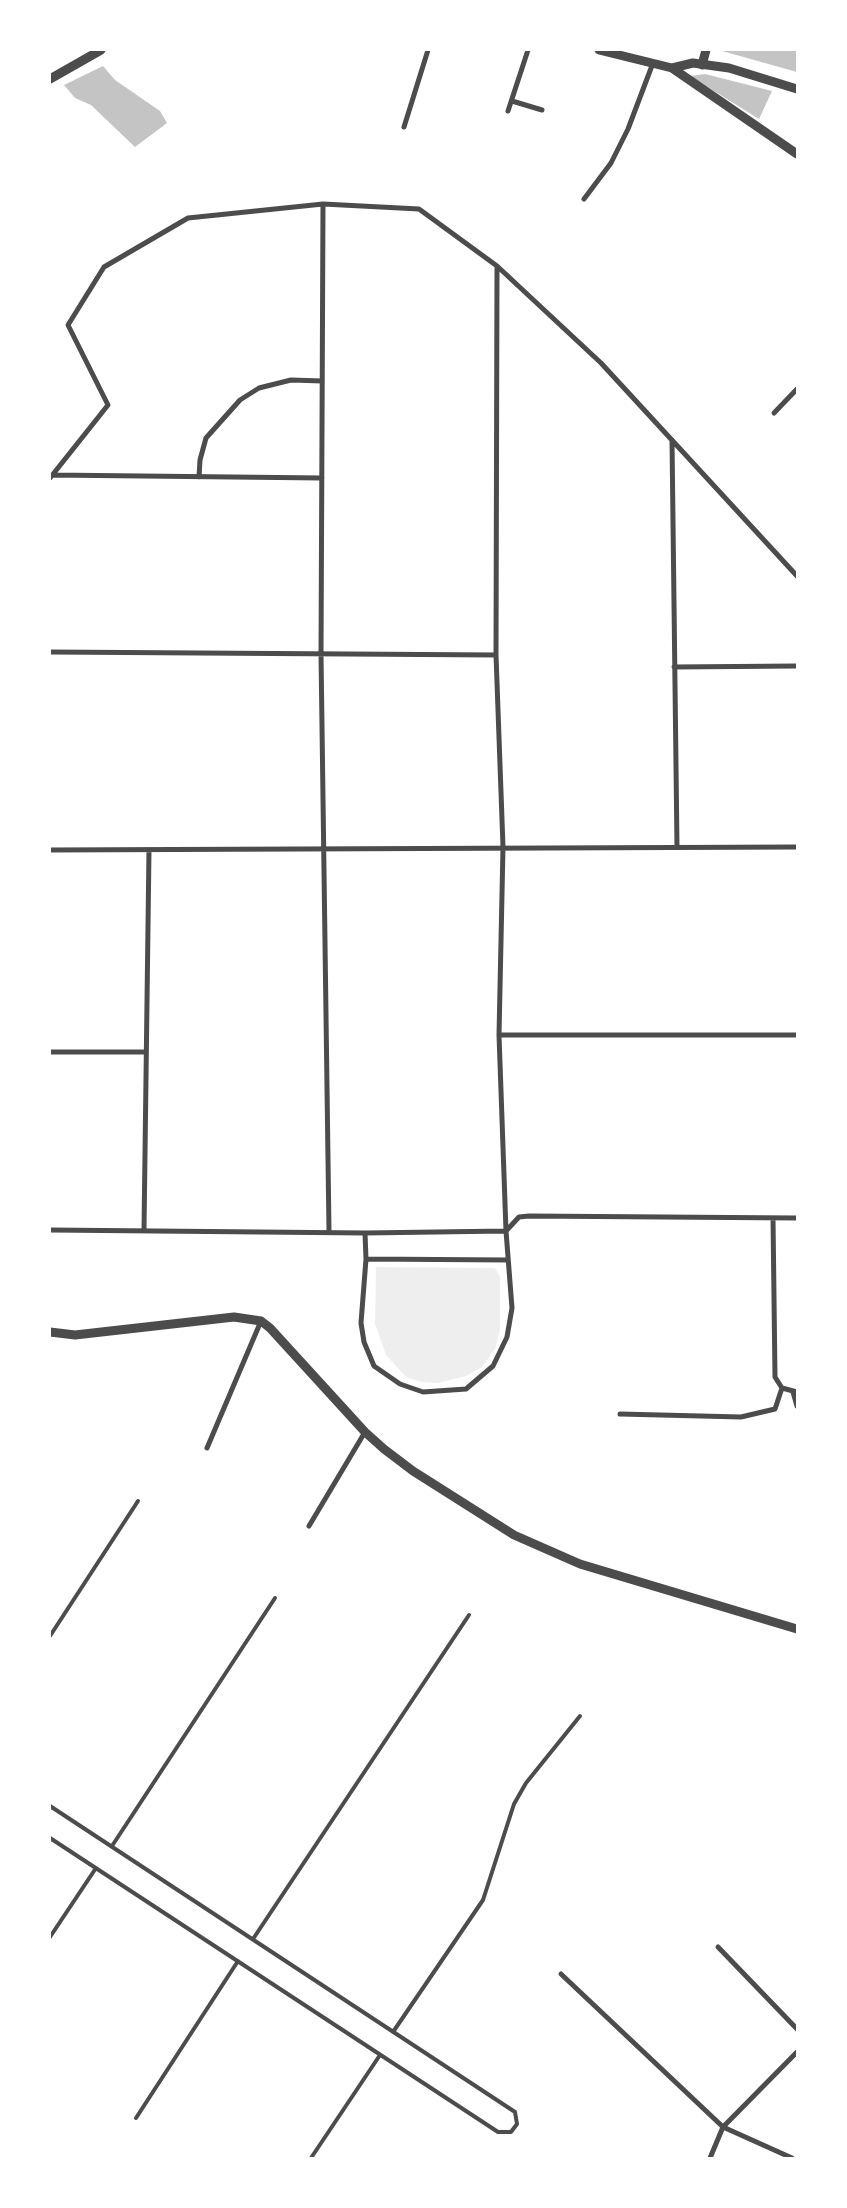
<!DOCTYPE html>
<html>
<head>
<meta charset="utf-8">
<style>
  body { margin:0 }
  #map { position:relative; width:847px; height:2208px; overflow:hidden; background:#fff; font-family:"Nunito Sans",sans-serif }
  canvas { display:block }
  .frame { position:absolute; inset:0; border:51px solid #fff; pointer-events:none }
</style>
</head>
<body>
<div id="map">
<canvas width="847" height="2208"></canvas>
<div class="frame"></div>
</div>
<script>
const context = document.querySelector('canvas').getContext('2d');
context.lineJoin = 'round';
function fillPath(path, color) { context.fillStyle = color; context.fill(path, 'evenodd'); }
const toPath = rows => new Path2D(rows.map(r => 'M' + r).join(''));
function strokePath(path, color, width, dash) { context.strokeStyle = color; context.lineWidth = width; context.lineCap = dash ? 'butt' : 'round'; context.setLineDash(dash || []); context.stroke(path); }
fillPath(toPath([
  [376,1267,495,1268,500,1277,500,1330,495,1349,482,1367,466,1376,438,1383,422,1382,406,1377,386,1355,375,1324]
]), '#eee');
fillPath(toPath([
  [722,50,797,50,797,72,722,51],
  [103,66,115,80,160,111,167,123,135,147,91,105,75,98,64,85],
  [705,74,772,91,759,119,690,76]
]), '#c4c4c4');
strokePath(toPath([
  [50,1636,138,1501],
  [50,1806,515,2112,517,2124,511,2132,498,2132,50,1838],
  [112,1846,275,1598],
  [50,1937,96,1868],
  [253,1939,469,1615],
  [393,2032,483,1900,514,1804,526,1783,580,1716],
  [136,2118,238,1961],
  [311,2158,380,2055]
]), '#4c4c4c', 4);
strokePath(toPath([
  [512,101,542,110],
  [508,111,528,50],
  [404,127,428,50],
  [584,199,611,163,628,129,653,63],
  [323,204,321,654,329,1231],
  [774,413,797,389],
  [672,440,677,847],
  [52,475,322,478],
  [199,477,200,460,206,438,240,400,259,388,291,380,322,381],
  [50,478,108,405,68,325,104,267,188,218,323,204,419,209,497,266,601,363,797,576],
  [50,652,496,655],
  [674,667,797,666],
  [50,850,797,847],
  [499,1035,797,1035],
  [50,1052,146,1052],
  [773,1218,775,1377,782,1388,797,1392],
  [50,1230,365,1233,506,1231,519,1217,529,1216,797,1218],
  [144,1230,149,850],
  [365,1233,366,1259,361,1323,364,1342,374,1366,400,1384,423,1392,466,1389,493,1366,507,1337,512,1308,506,1231,499,1035,503,847,496,655,497,266],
  [366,1259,508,1260],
  [793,1392,797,1406],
  [620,1414,741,1417,775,1409,782,1388],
  [207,1448,261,1321],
  [309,1526,365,1432],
  [718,1947,797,2029],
  [561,1974,723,2127,710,2158],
  [792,2158,723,2127,797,2052]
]), '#4c4c4c', 5);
strokePath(toPath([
  [599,50,672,68,693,63,729,68,797,89],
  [702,65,706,50],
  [672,68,797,154],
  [50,79,101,50],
  [50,1332,75,1335,234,1317,261,1321,270,1328,365,1432,384,1449,413,1471,514,1535,580,1564,797,1629]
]), '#4c4c4c', 9);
</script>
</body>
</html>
